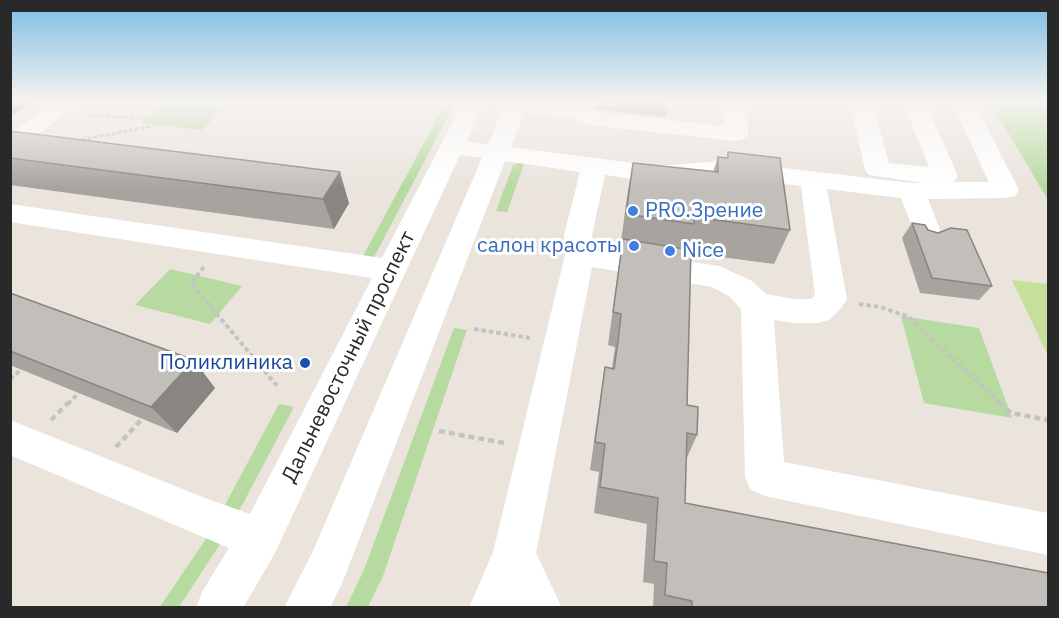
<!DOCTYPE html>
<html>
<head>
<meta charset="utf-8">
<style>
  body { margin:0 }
  #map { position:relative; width:1059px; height:618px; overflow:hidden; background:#eae4dd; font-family:"IBM Plex Sans",sans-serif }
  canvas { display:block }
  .frame { position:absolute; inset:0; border:12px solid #292929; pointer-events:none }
</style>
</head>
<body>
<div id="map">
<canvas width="1059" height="618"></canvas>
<div class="frame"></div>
</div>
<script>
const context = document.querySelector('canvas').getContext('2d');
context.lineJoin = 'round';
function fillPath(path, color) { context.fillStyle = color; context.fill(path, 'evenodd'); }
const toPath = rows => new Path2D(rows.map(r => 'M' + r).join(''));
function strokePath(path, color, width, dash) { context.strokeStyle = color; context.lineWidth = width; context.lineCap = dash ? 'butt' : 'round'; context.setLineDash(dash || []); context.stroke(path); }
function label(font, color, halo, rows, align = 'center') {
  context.font = font + ' "IBM Plex Sans",sans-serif'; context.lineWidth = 6; context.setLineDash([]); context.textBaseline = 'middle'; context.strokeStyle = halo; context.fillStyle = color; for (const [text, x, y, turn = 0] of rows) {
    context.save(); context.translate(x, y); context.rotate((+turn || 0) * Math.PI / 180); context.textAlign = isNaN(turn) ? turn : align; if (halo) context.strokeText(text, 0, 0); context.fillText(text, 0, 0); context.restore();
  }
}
fillPath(toPath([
  [164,102,230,102,202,130,141,123],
  [446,102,455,103,373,259,362,258],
  [990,102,1048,102,1048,200],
  [525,161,507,212,496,211,513,165],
  [170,269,242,286,210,324,135,305],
  [901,316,979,328,1012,418,924,403],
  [454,328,467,330,383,576,368,607,346,607,364,570],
  [279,404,294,407,239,511,225,505],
  [208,536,220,544,179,607,159,608]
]), '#b6da9f');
fillPath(toPath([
  [1012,280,1048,284,1048,356]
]), '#c6e09c');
strokePath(toPath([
  [88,116,173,119],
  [180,118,197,102],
  [76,141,157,125,248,102]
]), '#c3c3c3', 3, [4, 2]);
strokePath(toPath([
  [502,244,550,251],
  [204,267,191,283,278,387],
  [859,304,880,307,909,317,1001,404],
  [474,329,530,338],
  [10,379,21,370],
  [68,404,79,393]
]), '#c3c3c3', 4, [4.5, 3]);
strokePath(toPath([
  [999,402,1011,413,1048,420],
  [51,420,69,402],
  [439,431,504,443],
  [116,447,142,419]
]), '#c3c3c3', 4.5, [6, 4]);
fillPath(toPath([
  [54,102,79,102,18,151,10,153,10,134,54,102],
  [463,102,485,102,467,142,488,144,506,102,588,102,586,108,595,112,724,126,724,102,746,102,748,134,744,139,736,141,590,125,569,117,524,112,511,147,656,166,724,161,912,183,924,183,869,175,865,170,850,102,872,102,889,163,929,167,903,102,925,102,958,176,954,182,989,182,952,102,974,102,1019,190,1015,196,1006,198,928,199,942,235,938,242,928,245,918,242,901,198,827,189,847,299,842,307,829,320,818,323,794,323,774,320,784,462,1048,513,1048,555,765,496,751,490,745,477,741,309,730,297,712,287,592,267,536,553,562,608,516,608,515,605,514,608,469,608,493,552,565,255,564,235,580,172,505,161,343,581,330,608,284,608,313,551,482,158,460,155,275,553,243,608,196,608,202,592,229,548,10,455,10,420,205,498,250,514,372,278,10,222,10,204,382,258,463,102],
  [605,175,656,182,724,177,801,186,815,295,811,299,794,299,766,294,752,281,719,266,594,247,592,235,605,175]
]), '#fff');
fillPath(toPath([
  [594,102,669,102,666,117,593,109],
  [10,131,349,203,334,229,10,185],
  [728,152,790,230,774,264,691,253,687,405,697,435,686,460,685,503,1048,608,653,608,654,584,643,582,647,524,594,513,599,472,590,470,600,399,605,367,612,368,615,347,608,345,621,249,620,249,627,197,633,163,713,172,718,157,727,158],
  [912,223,928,230,992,286,979,300,920,293,902,238],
  [10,293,215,388,177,433,10,365]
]), '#a7a39f');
fillPath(toPath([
  [10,102,32,102,10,117],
  [340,172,349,203,334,229,323,199],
  [194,360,215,388,177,433,151,407]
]), '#888582');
const building = toPath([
  [10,131,340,172,323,199,10,158,10,131],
  [728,152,780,158,790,230,694,217,694,224,626,214,633,163,718,172,718,157,728,158,728,152],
  [912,223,925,225,928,230,938,233,951,228,967,230,992,286,932,278,912,223],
  [623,239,691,250,687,405,698,407,697,435,687,433,685,503,1048,573,1048,608,692,608,692,601,665,595,667,563,654,561,658,498,600,487,605,444,595,442,605,367,614,369,618,342,621,314,613,312,623,239],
  [10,293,194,360,151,407,10,351,10,293]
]);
fillPath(building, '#c2beb9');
strokePath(building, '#888582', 1.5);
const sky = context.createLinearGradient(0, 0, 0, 188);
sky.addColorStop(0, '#7dbce5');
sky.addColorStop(0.54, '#f6f3f0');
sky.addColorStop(1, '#f6f3f000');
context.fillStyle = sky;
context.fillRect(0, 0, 1059, 188);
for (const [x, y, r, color] of [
  [633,211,6,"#3f7fe0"],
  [634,246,6,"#3f7fe0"],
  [670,251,6,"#3f7fe0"],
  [305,363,6,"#1a4fb4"]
]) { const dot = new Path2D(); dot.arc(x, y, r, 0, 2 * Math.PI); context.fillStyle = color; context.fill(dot); strokePath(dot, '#fff', 2); }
label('21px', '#366cbe', '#fff', [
  ["PRO.Зрение",645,211],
  ["салон красоты",622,246,"right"],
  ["Nice",682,251]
], 'left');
label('21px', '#292929', '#fff', [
  ["Дальневосточный проспект",349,357,-64]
]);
label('21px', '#164399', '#fff', [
  ["Поликлиника",293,363]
], 'right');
</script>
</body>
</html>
